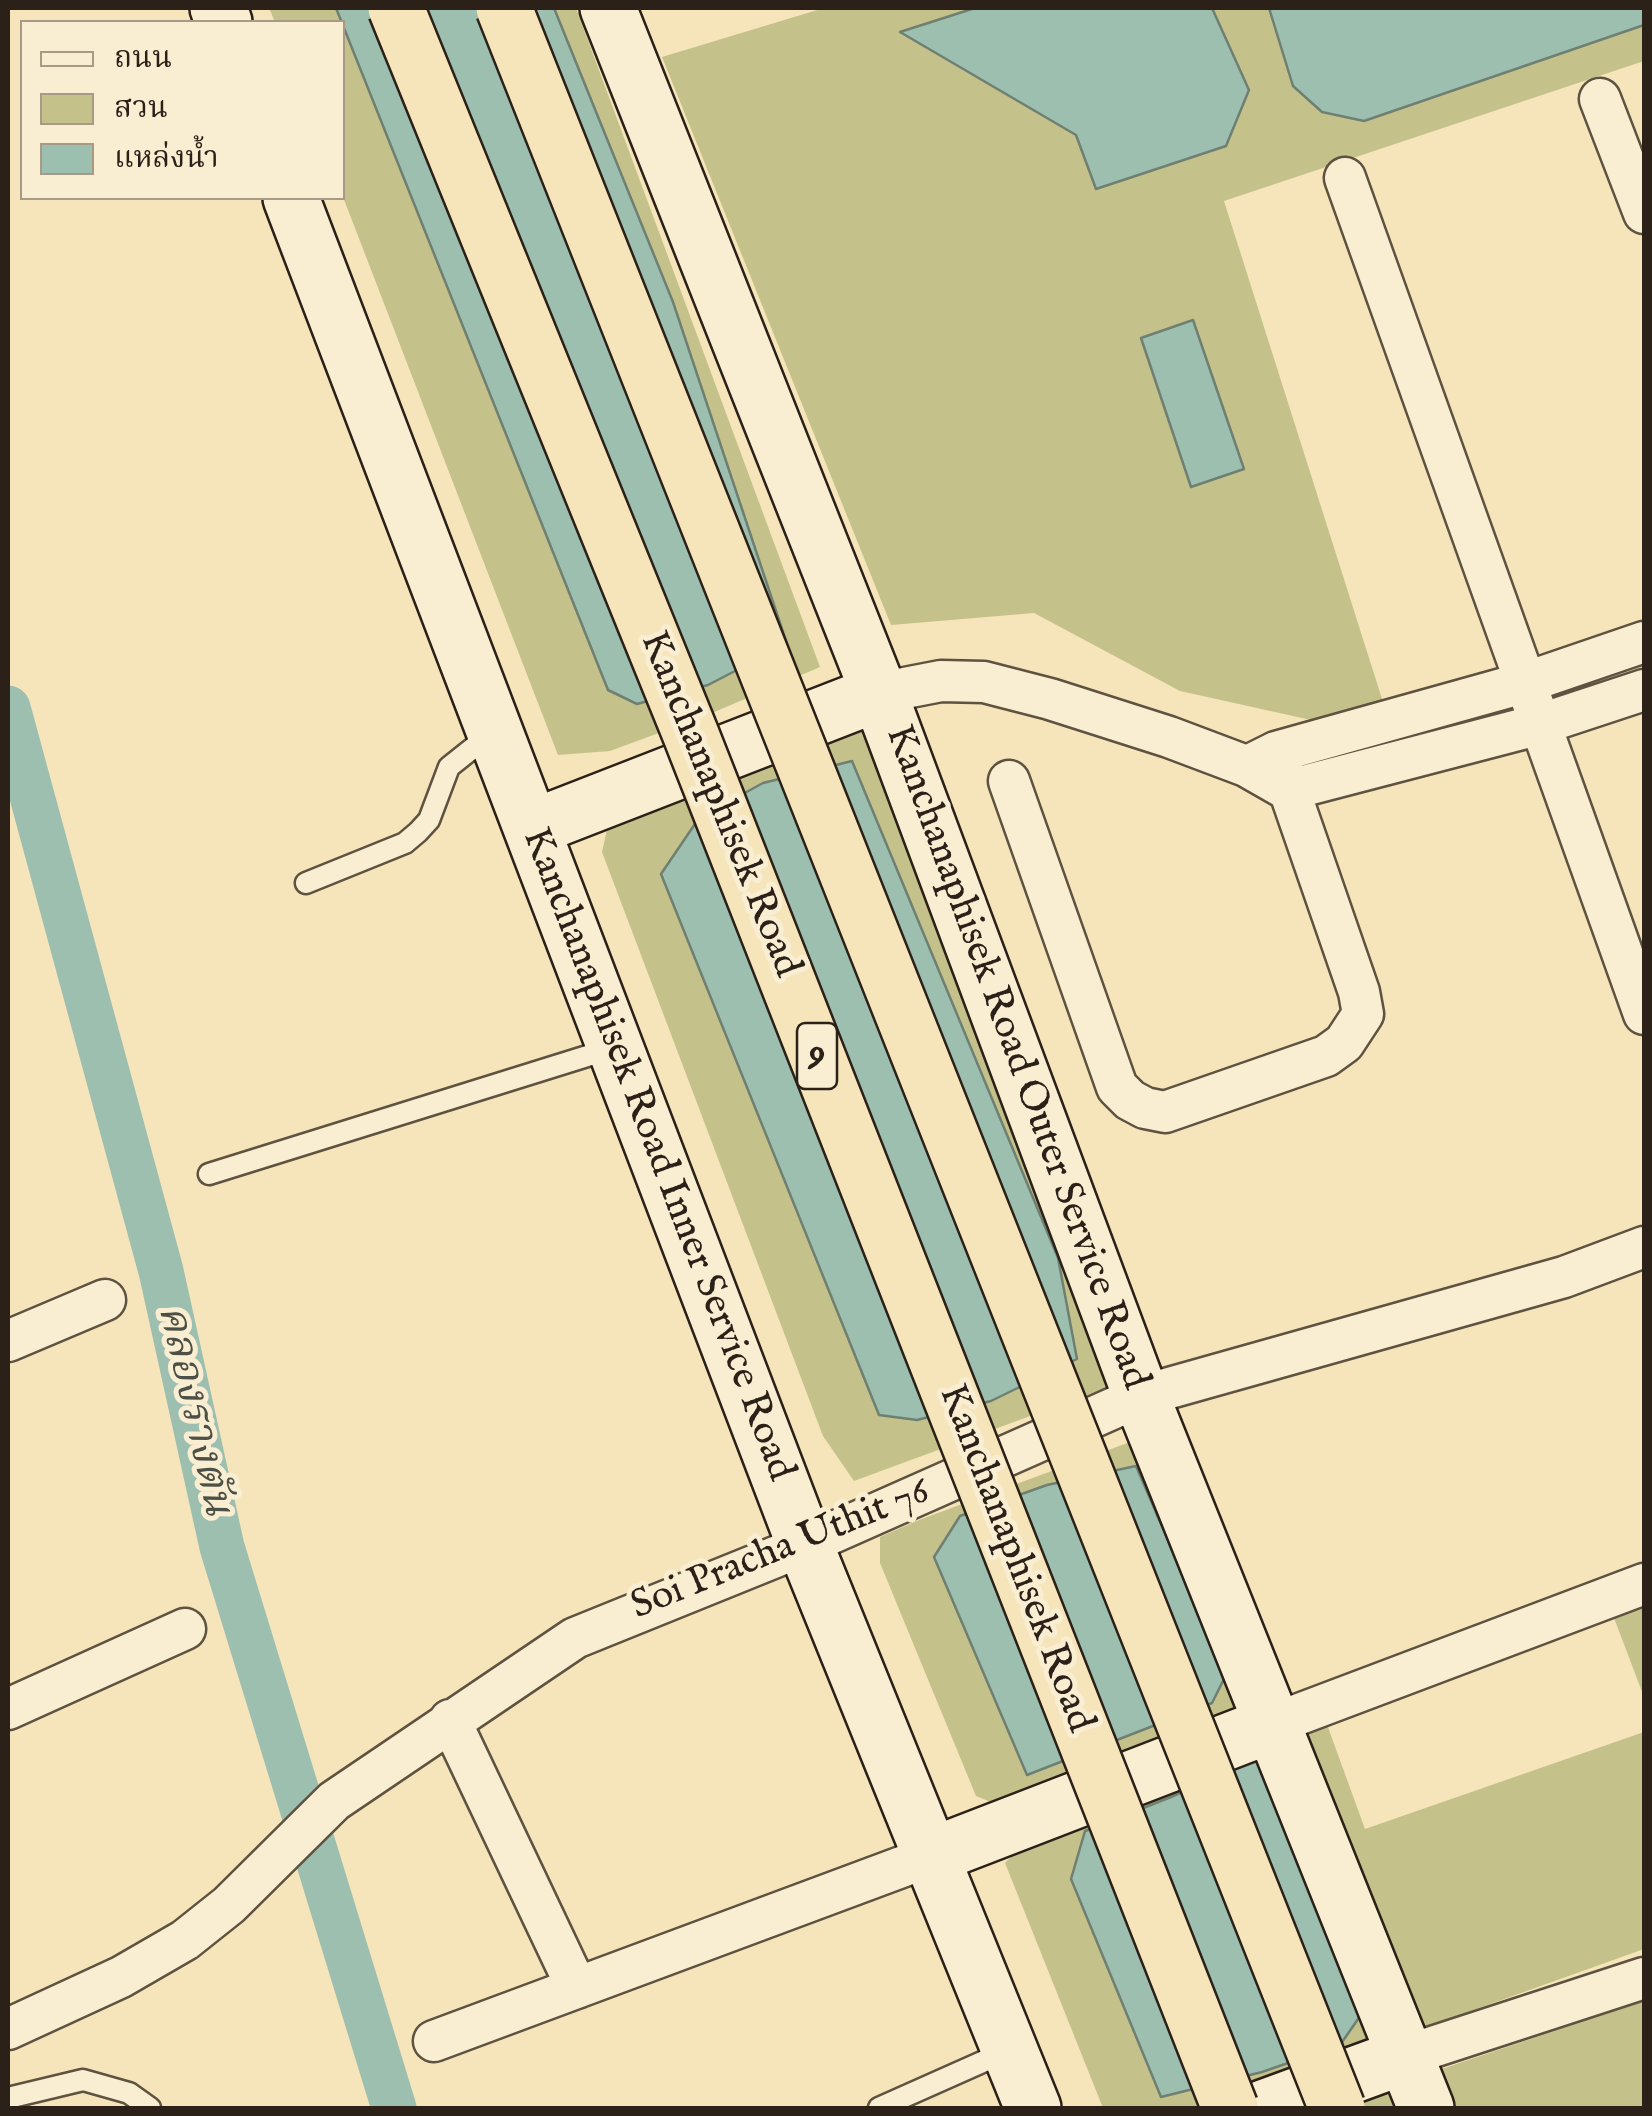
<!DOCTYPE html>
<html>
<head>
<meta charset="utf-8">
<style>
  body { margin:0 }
  #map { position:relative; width:1652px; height:2116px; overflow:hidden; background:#f6e4ba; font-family:"IM FELL English","Noto Serif Thai",serif }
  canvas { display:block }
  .frame { position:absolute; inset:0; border:10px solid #2b2118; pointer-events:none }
  .legend { position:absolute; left:20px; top:20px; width:325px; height:180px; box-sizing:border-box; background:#f9edd2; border:2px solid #a79b88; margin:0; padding:12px 18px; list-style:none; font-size:30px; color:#2b2118 }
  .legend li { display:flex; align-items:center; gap:20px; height:50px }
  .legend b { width:50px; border:2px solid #a79b88 }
</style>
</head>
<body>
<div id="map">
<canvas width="1652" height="2116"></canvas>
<div class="frame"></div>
<ul class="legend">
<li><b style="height:12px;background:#f9edd2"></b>ถนน</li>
<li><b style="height:28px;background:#c4c28a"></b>สวน</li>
<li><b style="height:28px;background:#9dbfb0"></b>แหล่งน้ำ</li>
</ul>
</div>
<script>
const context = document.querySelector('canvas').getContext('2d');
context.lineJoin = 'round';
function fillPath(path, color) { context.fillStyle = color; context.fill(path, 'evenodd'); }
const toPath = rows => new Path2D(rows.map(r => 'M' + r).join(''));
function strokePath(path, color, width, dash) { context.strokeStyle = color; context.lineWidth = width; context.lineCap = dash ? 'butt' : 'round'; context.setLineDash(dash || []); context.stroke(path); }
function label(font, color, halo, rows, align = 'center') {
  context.font = font + ' "IM FELL English","Noto Serif Thai",serif'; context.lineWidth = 10; context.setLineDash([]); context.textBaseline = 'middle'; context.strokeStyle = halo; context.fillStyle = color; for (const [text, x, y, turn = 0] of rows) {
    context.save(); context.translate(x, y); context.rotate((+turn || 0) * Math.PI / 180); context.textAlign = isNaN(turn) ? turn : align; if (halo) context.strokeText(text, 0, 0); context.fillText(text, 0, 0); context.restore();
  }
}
fillPath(toPath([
  [269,8,576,8,820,667,705,716,610,751,558,755,343,197,342,22,275,22],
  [824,8,975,8,901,32,1076,135,1096,188,1248,90,1212,8,1269,8,1293,86,1364,121,1644,25,1644,61,1224,201,1383,702,1311,720,1180,691,1034,613,891,625,662,57],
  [865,721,1104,1338,1106,1388,854,1481,823,1436,602,852,607,830,629,812],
  [1176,1425,1251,1704,998,1805,976,1796,880,1563,880,1537,919,1520],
  [1644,1599,1644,1697,1611,1610],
  [1325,1719,1365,1829,1644,1732,1644,1949,1200,2108,1103,2108,1005,1863,1030,1837],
  [1644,2001,1644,2108,1332,2108,1394,2085]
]), '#c4c28a');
const water = toPath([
  [336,8,554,8,673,302,787,644,708,685,637,704,608,690,336,8],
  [975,8,1212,8,1249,90,1226,146,1096,189,1076,135,900,32,975,8],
  [1269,8,1644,8,1644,25,1364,121,1322,112,1293,86,1269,8],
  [1193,320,1244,469,1191,487,1141,338,1193,320],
  [852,761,1058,1258,1077,1359,991,1401,917,1420,879,1415,661,874,699,818,763,783,852,761],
  [1136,1466,1226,1675,1212,1703,1027,1775,934,1557,960,1516,1047,1485,1136,1466],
  [1262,1756,1372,1999,1340,2045,1262,2072,1161,2097,1071,1879,1085,1831,1171,1797,1262,1756]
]);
fillPath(water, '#9dbfb0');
strokePath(water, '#6f8073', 2.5);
strokePath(toPath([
  [8,708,161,1271,222,1547,394,2108]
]), '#9dbfb0', 45);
const lane = toPath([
  [306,883,405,843,418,832,429,820,449,767,493,732],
  [209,1174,613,1048],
  [8,2098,83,2080,129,2093,150,2108],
  [879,2108,1007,2051]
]);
const street = toPath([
  [1600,99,1644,213],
  [1345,178,1644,1014],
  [879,693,941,681,984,682,1050,699,1169,737,1246,766,1288,790,1541,724,1644,690],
  [1254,763,1276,752,1527,682,1644,642],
  [1009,781,1117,1087,1130,1100,1145,1108,1165,1112,1326,1056,1344,1043,1363,1014,1359,992,1276,752],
  [8,1341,105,1300],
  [8,1709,185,1629],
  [450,1720,577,1988],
  [1273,1724,1644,1584],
  [8,2029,121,1977,185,1940,229,1905,334,1801,575,1638,805,1545,1141,1396,1564,1277,1644,1247],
  [434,2041,931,1856],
  [1405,2056,1644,1978]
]);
const secondary = toPath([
  [218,8,224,22],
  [608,8,879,693,1141,1396,1426,2108],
  [291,198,805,1545,1033,2108],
  [532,828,879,693],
  [931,1856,1273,1724],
  [1263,2108,1405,2056]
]);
strokePath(lane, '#5e5240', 25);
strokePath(street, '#5e5240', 45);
strokePath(secondary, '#2b2118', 60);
strokePath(lane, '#f9edd2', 20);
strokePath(street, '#f9edd2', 40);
strokePath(secondary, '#f9edd2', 55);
const highwayBridge = toPath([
  [396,8,691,735,1230,2108],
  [504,8,1337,2108]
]);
strokePath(highwayBridge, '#2b2118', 60, []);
strokePath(highwayBridge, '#f6e4ba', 55);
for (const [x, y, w] of [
  [817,1056,40]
]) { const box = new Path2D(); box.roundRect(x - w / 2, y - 33, w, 66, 8); context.fillStyle = '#f9edd2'; context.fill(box); strokePath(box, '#2b2118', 2.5); }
label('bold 38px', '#2b2118', null, [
  ["9",817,1056]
]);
label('40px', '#2b2118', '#f9edd2', [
  ["Kanchanaphisek Road",718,805,68],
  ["Kanchanaphisek Road Outer Service Road",1015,1058,70],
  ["Kanchanaphisek Road Inner Service Road",656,1155,69],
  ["Soi Pracha Uthit 76",781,1551,-22],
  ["Kanchanaphisek Road",1014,1559,69]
]);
label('italic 42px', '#4d5046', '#f9edd2', [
  ["คลองรางตัน",192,1411,77]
]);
</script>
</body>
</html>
